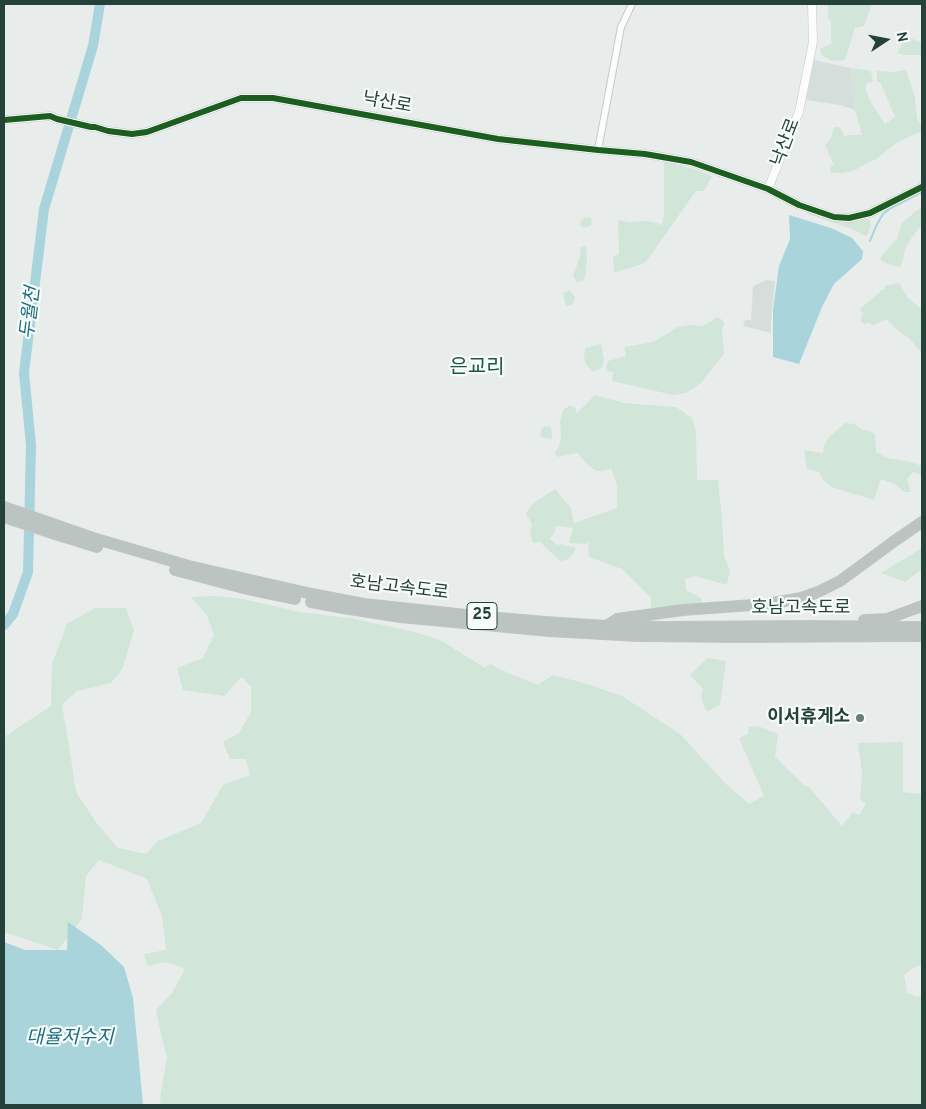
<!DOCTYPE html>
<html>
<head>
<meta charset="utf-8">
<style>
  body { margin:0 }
  #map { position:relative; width:926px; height:1109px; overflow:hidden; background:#e8edeb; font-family:Overpass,sans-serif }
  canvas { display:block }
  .frame { position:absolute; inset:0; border:5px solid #24423a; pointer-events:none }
  .north { position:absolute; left:861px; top:15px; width:50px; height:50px; -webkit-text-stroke:4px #f7fbf9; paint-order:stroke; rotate:79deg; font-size:14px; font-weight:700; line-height:20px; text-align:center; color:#24423a }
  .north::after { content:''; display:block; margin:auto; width:18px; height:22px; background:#24423a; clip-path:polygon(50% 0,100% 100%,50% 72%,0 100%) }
</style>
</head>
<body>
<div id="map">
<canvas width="926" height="1109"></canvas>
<div class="frame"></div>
<div class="north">N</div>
</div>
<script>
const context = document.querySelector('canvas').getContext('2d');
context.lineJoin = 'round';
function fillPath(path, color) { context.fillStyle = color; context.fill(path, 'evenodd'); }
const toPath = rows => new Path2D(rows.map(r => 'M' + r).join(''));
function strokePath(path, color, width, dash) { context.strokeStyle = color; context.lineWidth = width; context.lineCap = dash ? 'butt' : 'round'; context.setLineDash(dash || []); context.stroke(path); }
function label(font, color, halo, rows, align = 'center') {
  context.font = font + ' Overpass,"Noto Sans KR",sans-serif'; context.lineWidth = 4.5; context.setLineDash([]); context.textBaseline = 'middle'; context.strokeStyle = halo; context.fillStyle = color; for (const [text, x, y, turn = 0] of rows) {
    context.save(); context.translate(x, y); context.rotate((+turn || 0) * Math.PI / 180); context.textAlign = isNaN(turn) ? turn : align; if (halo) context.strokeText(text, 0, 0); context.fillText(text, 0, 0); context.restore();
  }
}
fillPath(toPath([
  [814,60,851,68,855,110,840,105,806,100],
  [767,280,775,281,771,321,771,333,743,326,745,320,751,320,753,286]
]), '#d6dedb');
fillPath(toPath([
  [828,4,872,4,864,26,855,28,845,60,841,61,831,60,822,56,820,49,832,43,831,41,831,23,828,17],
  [906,38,913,39,922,43,922,55,905,55,897,53],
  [851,68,871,71,873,82,867,83,865,88,870,101,885,124,895,117,880,82,877,82,877,71,893,72,906,70,915,97,917,118,921,126,922,126,922,131,898,142,876,159,853,171,841,173,830,172,831,165,834,165,825,145,830,139,832,133,835,127,839,127,842,131,844,136,852,135,862,135,855,110],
  [664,161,697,170,712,176,704,191,696,191,645,263,614,273,613,257,619,254,618,220,630,222,645,221,658,223,662,226,664,214],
  [922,208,922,224,911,239,905,250,902,264,899,267,886,263,880,260,882,255,897,239,902,223,916,211],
  [806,210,833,220,850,222,869,219,871,224,868,234,865,236,852,229,808,214],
  [590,217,592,220,591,226,583,228,580,225,581,221,585,218],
  [586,245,587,259,585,277,583,281,577,282,573,276,581,253,580,248],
  [899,283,908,298,922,309,922,352,918,349,910,339,896,329,887,319,873,325,868,323,864,324,861,321,862,314,865,313,861,312,861,308,883,289,885,289,885,286],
  [570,290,575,297,573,303,571,305,566,306,563,293],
  [715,317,721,319,724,322,724,326,722,328,724,354,700,384,686,393,673,395,612,381,613,372,607,371,606,366,608,361,626,356,624,347,653,342,678,327,693,325,703,326,712,321],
  [601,344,604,361,602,367,598,370,593,371,587,366,584,357,585,348],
  [595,395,624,403,676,407,692,418,696,432,697,480,718,480,722,518,724,556,730,570,727,585,695,576,685,579,686,590,701,598,702,611,651,613,651,598,622,569,589,557,588,542,585,544,569,543,573,528,556,526,555,532,550,539,557,545,561,544,576,548,573,554,567,560,560,561,540,542,533,543,530,534,532,524,526,514,532,504,555,489,571,508,574,523,617,508,617,485,611,468,603,471,596,471,587,464,577,453,557,457,555,452,559,447,561,437,560,422,563,410,569,406,575,407,577,414,578,412],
  [845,423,854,424,863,430,867,430,875,434,876,452,887,458,911,462,922,466,922,475,913,472,907,479,911,492,905,492,894,484,881,479,874,500,831,487,823,480,819,472,807,469,804,450,823,453,824,445,829,437],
  [545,426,551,427,552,434,552,439,544,438,540,436,542,428],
  [922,548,922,569,905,582,881,573],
  [216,596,243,599,299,612,350,618,411,631,440,640,485,668,490,664,513,675,538,685,553,675,584,683,622,696,680,734,725,783,749,804,764,796,739,738,748,734,749,727,758,726,778,734,775,757,804,785,809,787,842,826,853,812,859,815,866,804,860,800,862,774,858,743,903,742,903,792,922,794,922,966,917,966,904,975,907,992,917,997,922,996,922,1105,161,1105,160,1098,167,1057,162,1039,156,1010,172,993,185,969,166,962,147,966,144,954,166,950,162,916,147,879,99,860,86,876,82,919,58,950,4,932,4,737,51,706,52,664,67,624,95,608,126,608,134,630,123,668,111,683,77,691,62,705,70,752,76,792,98,825,118,848,146,854,158,841,201,823,223,785,250,775,246,759,230,759,223,742,239,733,251,712,251,687,242,677,224,696,183,690,177,668,203,658,214,635,207,616,191,597],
  [707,658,726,661,720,705,708,711,705,709,701,696,703,689,690,675]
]), '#d1e6d8');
fillPath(toPath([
  [789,215,831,228,852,238,863,251,862,259,834,284,822,307,799,364,773,357,773,310,779,266,790,239],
  [68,922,101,945,124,967,133,998,143,1105,4,1105,4,942,25,950,67,950]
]), '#a9d4db');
strokePath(toPath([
  [870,241,876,226,883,214,891,208,922,192]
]), '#a9d4db', 2);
strokePath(toPath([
  [4,625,13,614,28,572,31,445,24,373,44,209,93,46,100,4]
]), '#a9d4db', 10);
const minor = toPath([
  [598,150,621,27,632,4]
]);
const tertiary = toPath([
  [4,120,50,116,57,119,91,127,95,127,108,131,132,134,147,132,241,98,273,98,498,139,598,150,645,154,691,162,768,189,799,205,834,217,849,218,870,213,922,187],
  [768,189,799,112,813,42,812,4]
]);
const motorway = toPath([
  [4,507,93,538,189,566,312,594,364,604,476,616,546,622,607,626,665,627,808,626,922,627],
  [4,517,55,534,97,547],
  [175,570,247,589,295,599],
  [311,602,343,608,400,617,549,631,637,636,739,637,922,636],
  [864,620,887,619,922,606],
  [608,625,617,619,683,610,767,604,801,598,818,592,840,581,866,562,893,542,922,522]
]);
strokePath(minor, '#c5cac8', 8);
strokePath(tertiary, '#c5cac8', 9);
strokePath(motorway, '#c3ccc9', 12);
strokePath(minor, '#fcfcfc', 6);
strokePath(tertiary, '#fcfcfc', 8);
strokePath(motorway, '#bcc4c2', 11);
strokePath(toPath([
  [4,120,50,116,57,119,91,127,95,127,108,131,132,134,147,132,241,98,273,98,498,139,598,150,645,154,691,162,768,189,799,205,834,217,849,218,870,213,922,187]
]), '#1b5e20', 6);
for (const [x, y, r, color] of [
  [860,718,5,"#697e78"]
]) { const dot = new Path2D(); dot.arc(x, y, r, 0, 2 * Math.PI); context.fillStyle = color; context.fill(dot); strokePath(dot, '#f7fbf9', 2); }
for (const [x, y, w] of [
  [482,616,30]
]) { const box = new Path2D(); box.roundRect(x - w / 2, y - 13.5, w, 27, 4); context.fillStyle = '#f7fbf9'; context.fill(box); strokePath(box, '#24423a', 1); }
label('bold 16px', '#24423a', null, [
  ["25",482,616]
]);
label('18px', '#24423a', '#f7fbf9', [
  ["낙산로",387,104,10],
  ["낙산로",787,143,-69],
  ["호남고속도로",399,589,7],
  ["호남고속도로",801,609]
]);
label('bold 18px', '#24423a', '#f7fbf9', [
  ["이서휴게소",850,718]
], 'right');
label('italic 19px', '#1c6f80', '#f7fbf9', [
  ["두월천",32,313,-83],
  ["대율저수지",70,1039]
]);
label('20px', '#1f5548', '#f7fbf9', [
  ["은교리",477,369]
]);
</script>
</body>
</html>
